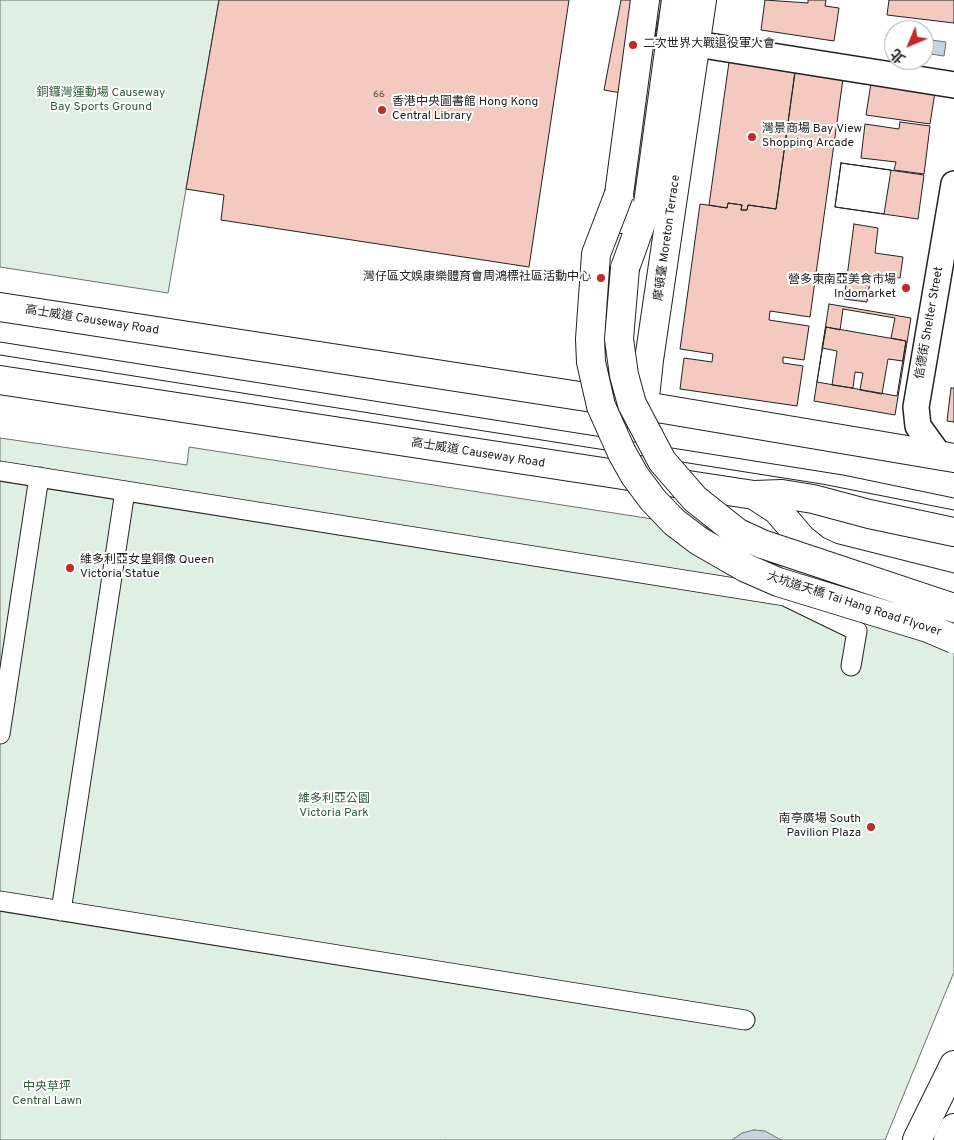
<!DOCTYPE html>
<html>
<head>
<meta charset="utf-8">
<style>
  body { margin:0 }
  #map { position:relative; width:954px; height:1140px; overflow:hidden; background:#fff; font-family:Overpass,"Noto Sans TC",sans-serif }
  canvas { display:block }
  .north { position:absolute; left:884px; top:20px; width:50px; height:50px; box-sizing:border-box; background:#fff; border:1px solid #a7a7a7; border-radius:50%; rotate:225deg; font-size:14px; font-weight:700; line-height:20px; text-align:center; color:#222 }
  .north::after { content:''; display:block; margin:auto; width:18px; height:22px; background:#c62828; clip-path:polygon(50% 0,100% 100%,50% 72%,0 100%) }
</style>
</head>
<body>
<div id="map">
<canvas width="954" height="1140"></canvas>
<div class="north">北</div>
</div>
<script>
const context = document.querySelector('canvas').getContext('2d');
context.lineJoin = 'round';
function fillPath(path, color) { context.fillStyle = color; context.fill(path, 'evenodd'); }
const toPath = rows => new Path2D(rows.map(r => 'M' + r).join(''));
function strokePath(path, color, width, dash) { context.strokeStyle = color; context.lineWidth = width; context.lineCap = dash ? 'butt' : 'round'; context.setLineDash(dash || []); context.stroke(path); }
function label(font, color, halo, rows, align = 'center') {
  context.font = font + ' Overpass,"Noto Sans TC",sans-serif'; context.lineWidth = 4; context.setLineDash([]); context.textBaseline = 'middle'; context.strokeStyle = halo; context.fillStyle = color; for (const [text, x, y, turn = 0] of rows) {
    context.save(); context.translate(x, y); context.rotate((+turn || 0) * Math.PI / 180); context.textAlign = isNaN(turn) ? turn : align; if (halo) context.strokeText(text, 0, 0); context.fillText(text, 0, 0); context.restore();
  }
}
const green = toPath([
  [0,0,219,0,168,293,0,267,0,0],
  [0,438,187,465,189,447,704,527,772,543,770,563,909,595,954,610,954,972,885,1140,0,1140,0,438]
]);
fillPath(green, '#e0efe3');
strokePath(green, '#6f6f6f', 1);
const water = toPath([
  [924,39,946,42,944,56,924,53,924,39],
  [754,1130,765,1131,781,1140,732,1140,742,1133,754,1130]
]);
fillPath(water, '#c7d3dd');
strokePath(water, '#6f6f6f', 1);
const building = toPath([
  [219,0,569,0,529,267,221,220,224,195,186,189,219,0],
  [621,0,662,0,644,97,604,90,621,0],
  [765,0,808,3,808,0,826,0,825,6,839,8,834,41,761,30,765,0],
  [889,0,954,0,954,23,887,15,889,0],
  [729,62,795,72,776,209,748,205,747,210,741,210,742,205,728,203,727,208,709,205,729,62],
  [795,72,843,79,810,317,770,311,769,320,809,326,804,360,783,357,783,363,803,366,797,406,680,389,684,358,712,362,713,354,680,349,700,204,727,208,728,203,742,205,741,210,747,210,748,205,776,209,795,72],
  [871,83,935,92,930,124,866,115,871,83],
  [900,122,930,126,924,174,894,170,896,162,861,158,865,124,899,129,900,122],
  [841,163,891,170,884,214,835,207,841,163],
  [841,163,924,175,918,219,835,207,841,163],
  [854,224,878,228,875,253,903,257,900,278,871,274,867,302,844,299,854,224],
  [829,304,911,318,895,415,814,401,829,304],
  [843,309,895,318,891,338,906,341,897,396,817,382,826,327,840,330,843,309],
  [826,327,906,341,903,361,888,359,882,394,860,390,863,373,855,372,853,388,832,385,837,351,822,348,826,327],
  [951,388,954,388,954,422,947,421,951,388]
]);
fillPath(building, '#f3c9c0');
strokePath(building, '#222', 1);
const pedestrian = toPath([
  [0,471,785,596,857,631,851,666],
  [0,734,39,477],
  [0,901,745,1020],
  [61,911,125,491]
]);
const minor = toPath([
  [696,44,954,85],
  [939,455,918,426,916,407,954,184]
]);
const tertiary = toPath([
  [630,476,640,444,649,360,702,0],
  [754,495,777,510,802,539,816,550,831,557,954,588],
  [917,1140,954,1065]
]);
const secondary = toPath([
  [621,219,619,194,645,0],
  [625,268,648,204,676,0],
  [0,307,645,406,954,458],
  [0,380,754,495,782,494,813,499,869,514,954,532],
  [948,1140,954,1128]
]);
strokePath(pedestrian, '#222', 21);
strokePath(minor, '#222', 28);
strokePath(tertiary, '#222', 30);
strokePath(secondary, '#222', 30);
strokePath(pedestrian, '#fff', 19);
strokePath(minor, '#fff', 25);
strokePath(tertiary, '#fff', 28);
strokePath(secondary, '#fff', 28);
strokePath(toPath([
  [0,342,843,475,954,498],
  [0,355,822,484,954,510]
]), '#222', 1);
const secondaryBridge = toPath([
  [619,194,596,254,590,339,591,362,601,406,622,453,635,476,653,500,674,522,699,541,746,568,778,582,928,628,954,639],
  [625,268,619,339,624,375,632,404,662,461,695,499,738,533,762,544,954,608]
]);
strokePath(secondaryBridge, '#222', 30, []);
strokePath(secondaryBridge, '#fff', 28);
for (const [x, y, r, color] of [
  [633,45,5,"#c62828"],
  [382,110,5,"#c62828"],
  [752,137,5,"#c62828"],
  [601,278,5,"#c62828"],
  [906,288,5,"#c62828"],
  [70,568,5,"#c62828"],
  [871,827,5,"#c62828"]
]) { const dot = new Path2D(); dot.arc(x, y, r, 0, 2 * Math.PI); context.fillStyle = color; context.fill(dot); strokePath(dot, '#fff', 2); }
label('10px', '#564c4a', null, [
  ["66",379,95]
]);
label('12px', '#222', '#fff', [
  ["二次世界大戰退役軍人會",643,45],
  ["香港中央圖書館 Hong Kong",392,103],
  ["Central Library",392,117],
  ["灣景商場 Bay View",762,130],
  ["Shopping Arcade",762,144],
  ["灣仔區文娛康樂體育會周鴻標社區活動中心",591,278,"right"],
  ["營多東南亞美食市場",896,281,"right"],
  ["Indomarket",896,295,"right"],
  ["維多利亞女皇銅像 Queen",80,561],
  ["Victoria Statue",80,575],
  ["南亭廣場 South",861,820,"right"],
  ["Pavilion Plaza",861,834,"right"]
], 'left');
label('12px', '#2f5e38', '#fff', [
  ["銅鑼灣運動場 Causeway",101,94],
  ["Bay Sports Ground",101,108],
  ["維多利亞公園",334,800],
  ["Victoria Park",334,814],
  ["中央草坪",47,1088],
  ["Central Lawn",47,1102]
]);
label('12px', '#222', '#fff', [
  ["摩頓臺 Moreton Terrace",668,238,-82],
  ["高士威道 Causeway Road",92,321,9],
  ["信德街 Shelter Street",930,323,-80],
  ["高士威道 Causeway Road",478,454,9],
  ["大坑道天橋 Tai Hang Road Flyover",854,605,18]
]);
</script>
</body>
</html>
